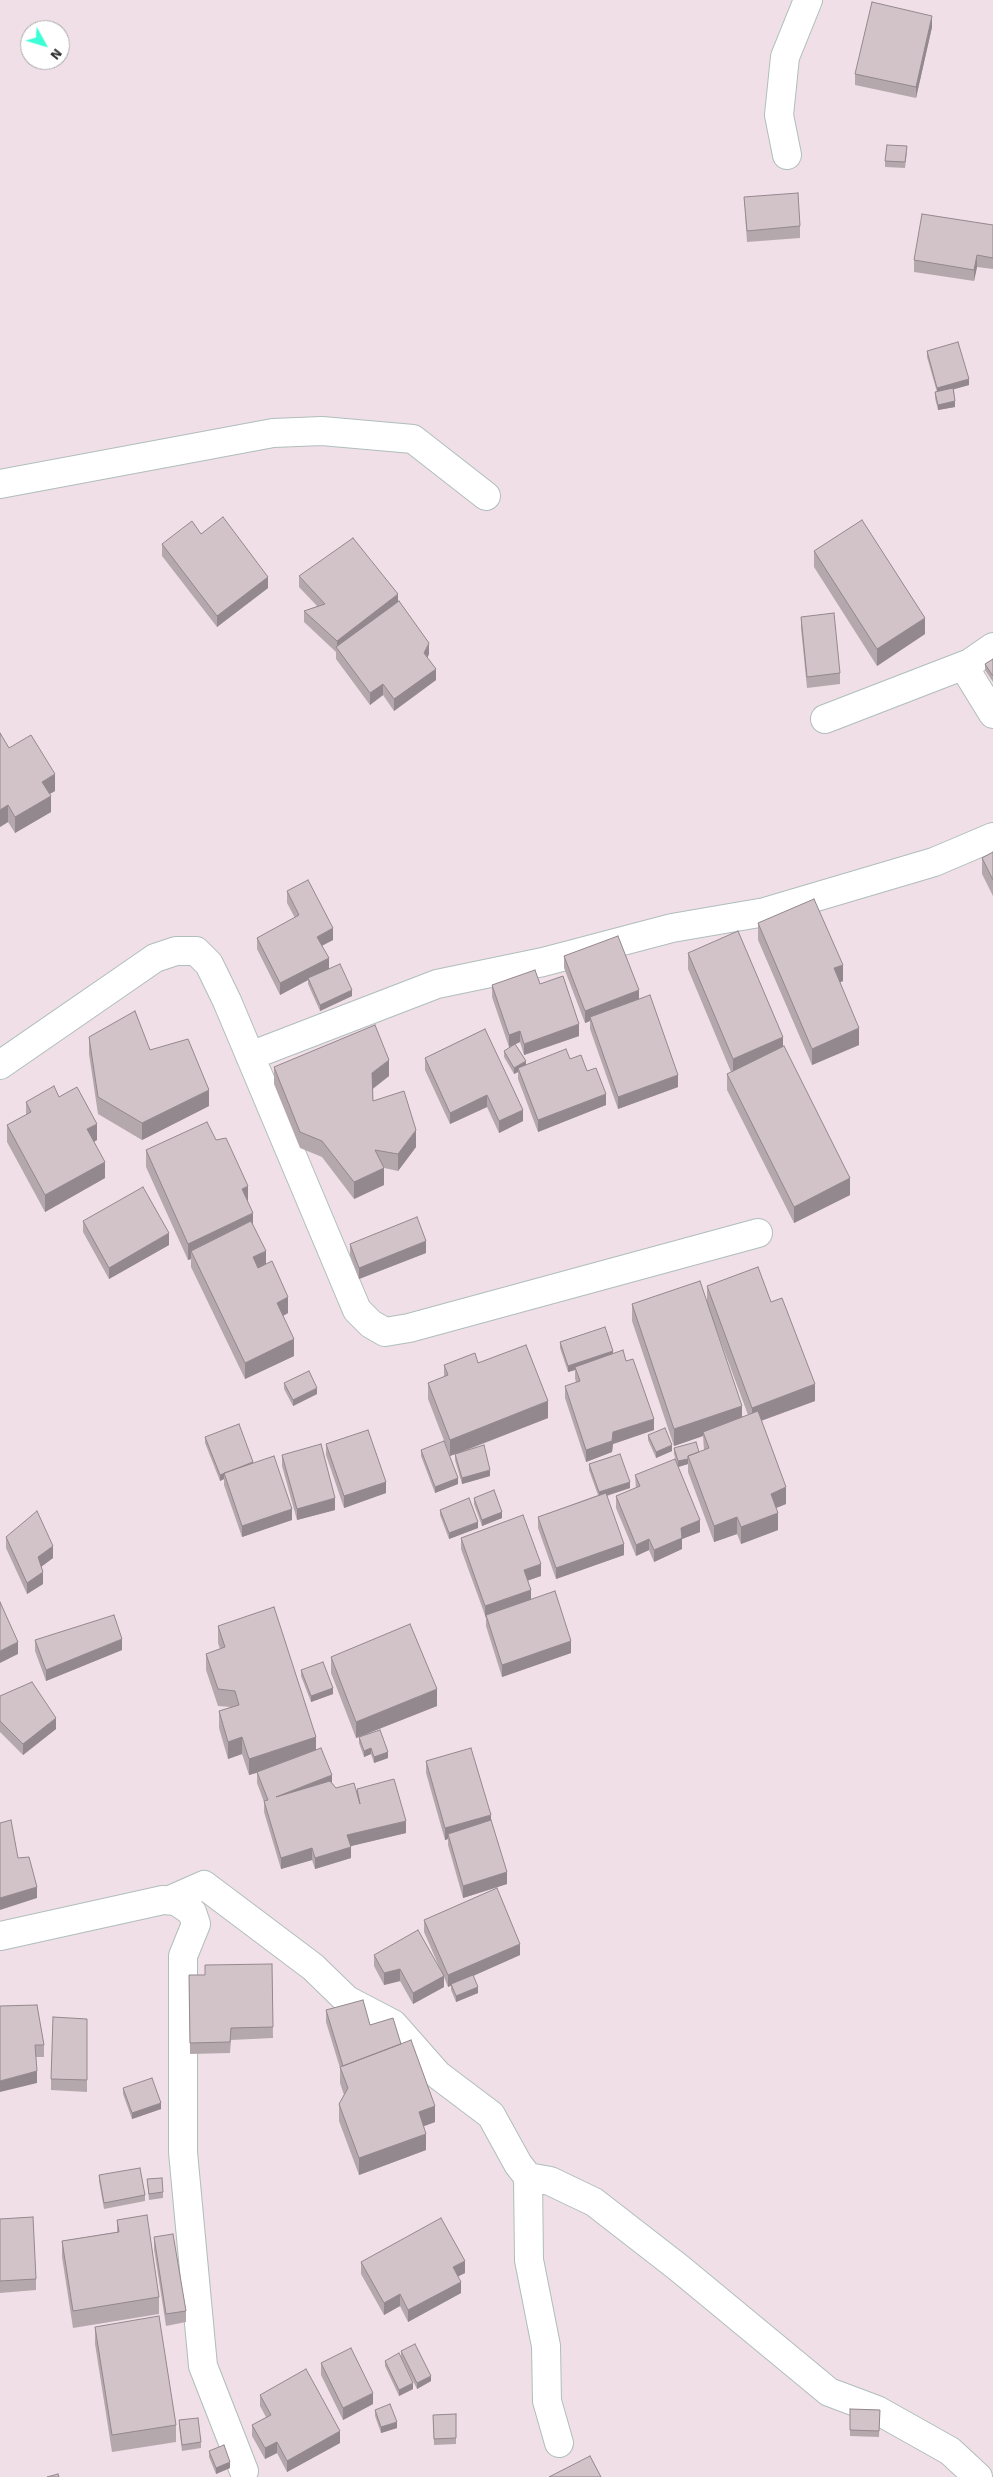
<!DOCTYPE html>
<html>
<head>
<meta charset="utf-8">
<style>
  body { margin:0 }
  #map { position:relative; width:993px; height:2477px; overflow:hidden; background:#f0dfe7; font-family:Signika,sans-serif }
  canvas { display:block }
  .north { position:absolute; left:20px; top:20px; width:50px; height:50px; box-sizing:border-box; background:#fff; border:1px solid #ababab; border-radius:50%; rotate:129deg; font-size:14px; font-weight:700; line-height:20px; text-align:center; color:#2d2d2d }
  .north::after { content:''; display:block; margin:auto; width:18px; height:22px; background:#3dffd6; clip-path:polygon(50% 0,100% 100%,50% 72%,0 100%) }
</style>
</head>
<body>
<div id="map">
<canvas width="993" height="2477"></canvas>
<div class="north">N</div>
</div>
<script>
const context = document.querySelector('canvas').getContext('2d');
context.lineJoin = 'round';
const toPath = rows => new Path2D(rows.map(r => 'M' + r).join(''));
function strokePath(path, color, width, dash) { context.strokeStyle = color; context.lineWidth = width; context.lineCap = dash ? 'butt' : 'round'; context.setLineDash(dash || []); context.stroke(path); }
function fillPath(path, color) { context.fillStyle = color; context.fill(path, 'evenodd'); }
const minor = toPath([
  [787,155,779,115,785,57,808,0],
  [0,484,273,433,322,431,413,439,486,496],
  [970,663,993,647],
  [825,719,970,663,969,675,993,714],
  [250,1056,437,984,543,962,672,928,765,912,934,862,993,837],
  [0,1065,155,958,176,951,196,951,209,964,227,1001,357,1310,371,1324,385,1332,409,1328,758,1233],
  [170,1900,204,1885,313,1967,347,2000,393,2024,438,2075,491,2115,518,2164,528,2177,550,2181,594,2202,679,2268,829,2392,877,2410,950,2451,978,2477],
  [0,1936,163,1900,176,1901,192,1912,196,1924,183,1956,183,2152,203,2366,244,2471],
  [528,2177,529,2260,546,2346,547,2401,559,2443]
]);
strokePath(minor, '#afbebb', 30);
strokePath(minor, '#fff', 28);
fillPath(toPath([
  [932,27,916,98,855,85,855,74],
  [907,152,905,168,885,167,885,161],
  [744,197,800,226,800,238,747,242],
  [993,225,993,269,977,267,974,281,914,272,914,260],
  [927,351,969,385,954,389,955,407,938,410,935,398,935,392,937,392,927,357],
  [201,534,268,588,217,627,162,556,162,544],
  [814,551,925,634,877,666,814,567],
  [299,576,398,601,429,654,427,658,436,680,394,711,383,695,370,705,336,659,336,652,304,622,304,611,317,606,299,587],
  [801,617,840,673,840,684,807,688,801,628],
  [993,659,993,682,985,670,985,664],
  [9,748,55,791,50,794,51,812,15,833,8,822,0,827],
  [993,852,993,896,982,874,982,858],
  [287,891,333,940,322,946,329,969,352,996,320,1011,308,984,308,980,280,995,257,949,257,938,295,918,287,903],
  [758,923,843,981,840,982,859,1045,812,1065,758,940],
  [688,953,783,1046,850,1195,794,1223,727,1090,727,1074,731,1072,688,969],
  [564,956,639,999,678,1087,618,1109,590,1029,590,1021,585,1023,564,968],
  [540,984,579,1036,524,1055,520,1042,509,1047,492,997,492,985],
  [485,1029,523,1121,499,1133,487,1107,450,1124,425,1070,425,1058],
  [89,1037,150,1050,209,1106,142,1140,98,1114,89,1054],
  [504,1051,526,1065,570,1059,587,1071,606,1105,538,1132,518,1079,518,1072,514,1074,504,1057],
  [274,1067,389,1076,373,1089,373,1101,416,1147,398,1171,384,1168,384,1185,354,1199,322,1157,300,1148,274,1084],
  [59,1097,97,1140,94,1142,105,1178,45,1212,7,1142,7,1125,26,1115,26,1102],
  [146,1150,248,1202,253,1226,266,1264,288,1313,283,1316,294,1356,245,1379,191,1267,191,1259,188,1260,146,1167],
  [83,1221,169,1245,109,1279,83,1232],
  [350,1244,426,1253,359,1279,350,1255],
  [707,1286,771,1302,815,1401,761,1421,786,1504,776,1508,778,1530,741,1544,737,1534,714,1542,688,1472,688,1464,678,1467,674,1454,674,1448,699,1452,704,1450,703,1436,674,1446,632,1321,632,1304,707,1301],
  [714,1323,748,1415,742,1417],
  [560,1342,613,1353,626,1361,654,1430,613,1444,612,1452,586,1462,565,1398,565,1386,576,1383,575,1378,575,1370,568,1372,560,1348],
  [478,1363,548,1418,462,1452,490,1476,462,1484,455,1460,455,1454,450,1456,428,1399,428,1383,444,1377,444,1365],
  [284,1383,317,1394,293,1406,284,1389],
  [648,1435,672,1451,656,1458,648,1440],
  [205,1437,253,1463,292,1520,242,1537,224,1485,224,1479,220,1481,205,1443],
  [326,1444,386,1493,344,1508,326,1455],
  [421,1450,458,1484,435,1493,421,1456],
  [282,1455,335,1510,297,1520,282,1466],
  [589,1464,630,1488,607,1496,624,1555,556,1579,538,1528,538,1517,598,1495,589,1470],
  [635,1475,700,1532,682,1539,682,1549,654,1562,649,1550,636,1556,616,1508,616,1496,636,1488],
  [474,1498,502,1518,482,1526,474,1504],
  [440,1510,478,1528,449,1539,440,1515],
  [6,1537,53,1558,41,1567,43,1584,27,1594,6,1548],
  [461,1538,541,1576,528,1580,531,1599,571,1653,502,1677,486,1626,486,1618,461,1549],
  [218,1626,316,1750,332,1783,336,1788,357,1794,357,1789,406,1833,351,1846,351,1858,315,1869,312,1860,281,1869,264,1812,264,1802,257,1783,257,1773,249,1775,242,1754,228,1759,219,1728,219,1711,231,1707,218,1706,206,1670,206,1654,220,1649,218,1643],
  [35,1640,122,1650,46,1681,35,1651],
  [331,1657,437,1706,356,1738,331,1673],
  [301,1670,333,1694,311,1702,301,1676],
  [0,1696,56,1729,23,1755,0,1732],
  [359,1737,388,1758,374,1763,371,1754,364,1757,359,1743],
  [426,1761,491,1820,507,1884,463,1898,448,1845,448,1839,445,1840,426,1773],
  [424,1920,520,1955,473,1976,478,1993,456,2002,451,1990,451,1985,448,1987,444,1977,444,1987,413,2004,400,1981,384,1985,374,1966,374,1955,441,1971,424,1932],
  [272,1964,273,2038,231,2040,230,2053,190,2054,189,1975,205,1975],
  [0,2006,44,2045,44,2057,36,2057,37,2083],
  [326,2010,370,2025,401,2044,435,2122,424,2126,426,2150,359,2175,339,2121,339,2104,344,2095,340,2083,340,2068,326,2022],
  [87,2019,87,2092,51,2090,51,2079],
  [123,2088,161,2109,132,2119,123,2094],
  [99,2175,145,2195,145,2201,104,2209,99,2181],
  [147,2179,163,2192,163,2198,149,2200],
  [0,2219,36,2279,36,2290,0,2293],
  [117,2220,159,2297,159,2314,73,2328,62,2257,62,2241,117,2232],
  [154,2237,186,2311,186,2322,166,2326,154,2249],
  [361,2262,465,2273,458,2276,461,2293,408,2322,400,2306,384,2315,361,2274],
  [95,2327,176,2425,176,2442,112,2452,95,2344],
  [401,2351,431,2381,417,2389,401,2357],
  [385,2361,413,2389,399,2396,385,2366],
  [321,2363,373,2404,343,2420,321,2375],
  [260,2395,340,2443,287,2472,277,2453,265,2459,252,2436,252,2425,266,2417,260,2406],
  [850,2409,880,2410,879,2437,850,2436],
  [375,2410,397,2428,381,2433,375,2416],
  [456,2414,456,2444,434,2445,433,2415],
  [179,2420,201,2442,201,2448,182,2451,179,2426],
  [209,2451,230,2468,216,2474,209,2457]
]), '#b5a8ad');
fillPath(toPath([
  [932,16,932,27,916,98,916,87],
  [977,255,977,267,974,281,974,270],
  [969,379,969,385,937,394,937,388],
  [955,401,955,407,938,410,938,405],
  [268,577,268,588,217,627,217,616],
  [398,594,398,605,337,649,337,641],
  [925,618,925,634,877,666,877,649],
  [429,643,429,654,424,664,424,653],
  [436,669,436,680,394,711,394,699],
  [383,684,383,695,370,705,370,693],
  [55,774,55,791,42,798,42,782],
  [51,796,51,812,15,833,15,817],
  [8,805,8,822,0,827,0,810],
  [333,928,333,940,317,948,317,937],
  [329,958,329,970,308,978,308,980,280,995,280,983],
  [843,965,843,981,834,985,834,968],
  [352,990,352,996,320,1011,320,1005],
  [639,990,639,1002,590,1017,590,1021,585,1023,585,1011],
  [579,1024,579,1036,524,1055,524,1044],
  [859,1028,859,1045,812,1065,812,1049],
  [520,1031,520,1042,509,1047,509,1035],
  [783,1037,783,1054,733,1076,733,1059],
  [389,1060,389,1076,372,1089,372,1073],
  [526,1061,526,1067,518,1068,518,1072,514,1074,514,1068],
  [678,1075,678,1087,618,1109,618,1097],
  [209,1090,209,1106,142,1140,142,1123],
  [606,1094,606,1105,538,1132,538,1120],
  [487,1095,487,1107,450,1124,450,1113],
  [523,1110,523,1121,499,1133,499,1121],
  [97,1124,97,1140,87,1145,87,1129],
  [416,1130,416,1147,398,1171,398,1154],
  [105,1162,105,1178,45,1212,45,1195],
  [384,1168,384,1185,354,1199,354,1182],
  [850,1178,850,1195,794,1223,794,1207],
  [248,1186,248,1203,242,1189],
  [253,1213,253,1230,191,1251,191,1259,188,1260,188,1244],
  [169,1233,169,1245,109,1279,109,1268],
  [426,1241,426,1253,359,1279,359,1268],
  [266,1251,266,1268,253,1274,253,1257],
  [288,1297,288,1313,277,1319,277,1303],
  [294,1339,294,1356,245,1379,245,1363],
  [613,1351,613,1357,575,1367,575,1370,568,1372,568,1366],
  [815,1384,815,1401,752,1424,752,1408],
  [317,1388,317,1394,293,1406,293,1400],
  [548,1401,548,1418,450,1456,450,1440],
  [742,1406,742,1423,703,1432,703,1436,674,1446,674,1429],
  [654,1419,654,1430,613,1444,612,1452,586,1462,586,1450,613,1432],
  [672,1445,672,1451,656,1458,656,1452],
  [688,1459,688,1464,678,1467,678,1461],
  [253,1462,253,1467,224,1473,224,1479,220,1481,220,1475],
  [490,1470,490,1476,462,1484,462,1478],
  [458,1478,458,1484,435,1493,435,1487],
  [386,1482,386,1493,344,1508,344,1496],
  [630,1482,630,1488,599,1498,599,1492],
  [786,1487,786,1504,771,1510,771,1494],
  [335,1498,335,1510,297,1520,297,1509],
  [292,1509,292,1520,242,1537,242,1526],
  [502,1512,502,1518,482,1526,482,1520],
  [778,1513,778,1530,741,1544,741,1527],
  [737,1517,737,1534,714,1542,714,1526],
  [700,1520,700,1532,682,1539,682,1549,654,1562,654,1550,681,1528],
  [478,1522,478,1528,449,1539,449,1533],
  [649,1539,649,1550,636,1556,636,1545],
  [624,1544,624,1555,556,1579,556,1568],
  [53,1546,53,1558,38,1569,38,1557],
  [541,1564,541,1576,524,1582,524,1570],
  [43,1572,43,1584,27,1594,27,1583],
  [531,1590,531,1601,486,1615,485,1618,485,1606],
  [122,1639,122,1650,46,1681,46,1670],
  [571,1641,571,1653,502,1677,502,1665],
  [18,1642,18,1654,0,1663,0,1651],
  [333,1688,333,1694,311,1702,311,1696],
  [437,1689,437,1706,356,1738,356,1722],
  [56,1718,56,1729,23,1755,23,1744],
  [242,1737,242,1754,228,1759,228,1742],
  [316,1737,316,1753,249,1775,249,1759],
  [371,1748,371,1754,364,1757,364,1751],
  [388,1752,388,1758,374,1763,374,1757],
  [332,1775,332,1787,276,1797],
  [491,1815,491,1827,448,1834,448,1839,445,1840,445,1828],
  [406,1821,406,1833,347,1847,347,1835],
  [351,1847,351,1858,315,1869,315,1858],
  [312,1848,312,1860,281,1869,281,1858],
  [507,1872,507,1884,463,1898,463,1886],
  [37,1887,37,1898,0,1910,0,1898],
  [520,1944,520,1955,448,1987,448,1975],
  [400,1969,400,1981,384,1985,384,1973],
  [444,1976,444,1987,413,2004,413,1993],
  [478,1987,478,1993,456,2002,456,1996],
  [37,2071,37,2083,0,2092,0,2081],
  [161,2103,161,2109,132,2119,132,2113],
  [435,2106,435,2122,419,2128,419,2112],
  [426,2134,426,2150,359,2175,359,2158],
  [465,2261,465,2273,453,2279,453,2267],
  [461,2282,461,2293,408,2322,408,2310],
  [400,2294,400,2306,384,2315,384,2303],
  [431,2376,431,2381,417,2389,417,2383],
  [413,2383,413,2389,399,2396,399,2390],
  [373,2393,373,2404,343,2420,343,2408],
  [397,2422,397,2428,381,2433,381,2427],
  [340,2431,340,2443,287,2472,287,2461],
  [277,2442,277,2453,265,2459,265,2448],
  [230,2462,230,2468,216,2474,216,2468]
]), '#93888d');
const building = toPath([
  [872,2,932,16,916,87,855,74,872,2],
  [887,145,907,146,905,162,885,161,887,145],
  [798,193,800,226,747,231,744,197,798,193],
  [922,214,993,225,993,258,977,255,974,270,914,260,922,214],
  [958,342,969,379,937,388,927,351,958,342],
  [953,388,955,401,938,405,935,392,953,388],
  [223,517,268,577,217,616,162,544,192,521,201,534,223,517],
  [862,520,925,618,877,649,814,551,862,520],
  [353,538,398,594,337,641,304,611,325,604,299,576,353,538],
  [399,601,429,643,424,653,436,669,394,699,383,684,370,693,336,647,399,601],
  [834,613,840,673,807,677,801,617,834,613],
  [993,659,993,676,985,664,993,659],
  [0,733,9,748,31,735,55,774,42,782,51,796,15,817,8,805,0,810,0,733],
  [993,852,993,880,982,858,993,852],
  [308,880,333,928,317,937,329,958,280,983,257,938,299,915,287,891,308,880],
  [814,899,843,965,834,968,859,1028,812,1049,758,923,814,899],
  [738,931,783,1037,733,1059,688,953,738,931],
  [618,936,639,990,585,1011,564,956,618,936],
  [340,964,352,990,320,1005,308,978,340,964],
  [535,970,540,984,563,976,579,1024,524,1044,520,1031,509,1035,492,985,535,970],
  [650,995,678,1075,618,1097,590,1017,650,995],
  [135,1011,150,1050,188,1039,209,1090,142,1123,98,1097,89,1037,135,1011],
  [375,1025,389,1060,372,1073,373,1101,404,1091,416,1130,398,1154,375,1150,384,1168,354,1182,322,1141,300,1132,274,1067,375,1025],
  [485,1029,523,1110,499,1121,487,1095,450,1113,425,1058,485,1029],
  [515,1044,526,1061,514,1068,504,1051,515,1044],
  [784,1046,850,1178,794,1207,727,1074,784,1046],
  [566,1049,570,1059,581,1055,587,1071,596,1068,606,1094,538,1120,518,1068,566,1049],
  [54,1086,59,1097,77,1087,97,1124,87,1129,105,1162,45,1195,7,1125,31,1112,26,1102,54,1086],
  [207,1122,216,1140,226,1138,248,1186,242,1189,253,1213,188,1244,146,1150,207,1122],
  [143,1187,169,1233,109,1268,83,1221,143,1187],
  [417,1217,426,1241,359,1268,350,1244,417,1217],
  [251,1221,266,1251,253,1257,258,1268,272,1261,288,1297,277,1303,294,1339,245,1363,191,1251,251,1221],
  [758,1267,771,1302,782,1298,815,1384,752,1408,707,1286,758,1267],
  [700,1281,742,1406,674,1429,632,1304,700,1281],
  [605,1327,613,1351,568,1366,560,1342,605,1327],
  [526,1345,548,1401,450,1440,428,1383,448,1375,444,1365,475,1353,478,1363,526,1345],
  [623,1350,626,1361,633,1359,654,1419,613,1432,612,1441,586,1450,565,1386,580,1381,575,1367,623,1350],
  [309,1371,317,1388,293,1400,284,1383,309,1371],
  [758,1411,786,1487,771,1494,778,1513,741,1527,737,1517,714,1526,688,1456,709,1448,703,1432,758,1411],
  [239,1424,253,1462,220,1475,205,1437,239,1424],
  [665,1428,672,1445,656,1452,648,1435,665,1428],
  [368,1430,386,1482,344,1496,326,1444,368,1430],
  [444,1441,458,1478,435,1487,421,1450,444,1441],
  [696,1442,699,1452,688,1456,688,1459,678,1461,674,1448,696,1442],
  [321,1444,335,1498,297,1509,282,1455,321,1444],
  [484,1445,490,1470,462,1478,455,1454,484,1445],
  [620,1454,630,1482,599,1492,589,1464,620,1454],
  [274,1456,292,1509,242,1526,224,1473,274,1456],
  [675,1459,700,1520,681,1528,682,1538,654,1550,649,1539,636,1545,616,1496,640,1486,635,1475,675,1459],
  [494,1490,502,1512,482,1520,474,1498,494,1490],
  [606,1493,624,1544,556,1568,538,1517,606,1493],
  [469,1498,478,1522,449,1533,440,1510,469,1498],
  [37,1511,53,1546,38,1557,43,1572,27,1583,6,1537,37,1511],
  [523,1515,541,1564,524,1570,531,1590,485,1606,461,1538,523,1515],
  [555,1591,571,1641,502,1665,486,1615,555,1591],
  [0,1602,18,1642,0,1651,0,1602],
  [274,1607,316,1737,249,1759,242,1737,228,1742,219,1711,239,1705,235,1691,218,1689,206,1654,225,1647,218,1626,274,1607],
  [114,1615,122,1639,46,1670,35,1640,114,1615],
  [410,1624,437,1689,356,1722,331,1657,410,1624],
  [323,1662,333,1688,311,1696,301,1670,323,1662],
  [32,1682,56,1718,23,1744,0,1721,0,1696,32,1682],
  [380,1730,388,1752,374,1757,371,1748,364,1751,359,1737,380,1730],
  [321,1748,332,1775,276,1797,330,1781,336,1788,354,1783,360,1804,357,1789,394,1779,406,1821,347,1835,351,1847,315,1858,312,1848,281,1858,264,1801,268,1800,257,1772,321,1748],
  [471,1748,491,1815,445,1828,426,1761,471,1748],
  [11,1820,18,1858,29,1857,37,1887,0,1898,0,1823,11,1820],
  [491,1820,507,1872,463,1886,448,1834,491,1820],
  [497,1888,520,1944,448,1975,424,1920,497,1888],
  [418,1930,444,1976,413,1993,400,1969,384,1973,374,1955,418,1930],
  [272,1964,273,2027,231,2028,230,2042,190,2043,189,1975,205,1975,205,1965,272,1964],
  [473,1975,478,1987,456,1996,451,1984,473,1975],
  [363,2000,370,2025,393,2018,401,2044,343,2066,326,2010,363,2000],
  [37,2005,44,2045,35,2045,37,2071,0,2081,0,2006,37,2005],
  [53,2017,87,2019,87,2080,51,2079,53,2017],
  [411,2040,435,2106,419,2112,426,2134,359,2158,339,2104,348,2088,340,2067,411,2040],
  [152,2078,161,2103,132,2113,123,2088,152,2078],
  [140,2168,145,2195,104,2203,99,2175,140,2168],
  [162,2178,163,2192,149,2194,147,2179,162,2178],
  [147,2215,159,2297,73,2311,62,2241,119,2232,117,2220,147,2215],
  [33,2217,36,2279,0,2281,0,2219,33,2217],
  [441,2218,465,2261,453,2267,461,2282,408,2310,400,2294,384,2303,361,2262,441,2218],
  [173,2234,186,2311,166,2314,154,2237,173,2234],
  [159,2316,176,2425,112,2435,95,2327,159,2316],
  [415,2344,431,2376,417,2383,401,2351,415,2344],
  [351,2348,373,2393,343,2408,321,2363,351,2348],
  [399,2353,413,2383,399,2390,385,2361,399,2353],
  [306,2369,340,2431,287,2461,277,2442,265,2448,252,2425,271,2415,260,2395,306,2369],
  [390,2404,397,2422,381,2427,375,2410,390,2404],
  [850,2409,880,2410,879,2431,850,2430,850,2409],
  [456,2414,456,2438,434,2439,433,2415,456,2414],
  [198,2418,201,2442,182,2445,179,2420,198,2418],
  [224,2445,230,2462,216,2468,209,2451,224,2445],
  [590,2456,601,2477,549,2477,590,2456],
  [58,2474,59,2477,47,2477,58,2474]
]);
fillPath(building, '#d2c3c9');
strokePath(building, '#93888d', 1);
</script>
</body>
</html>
